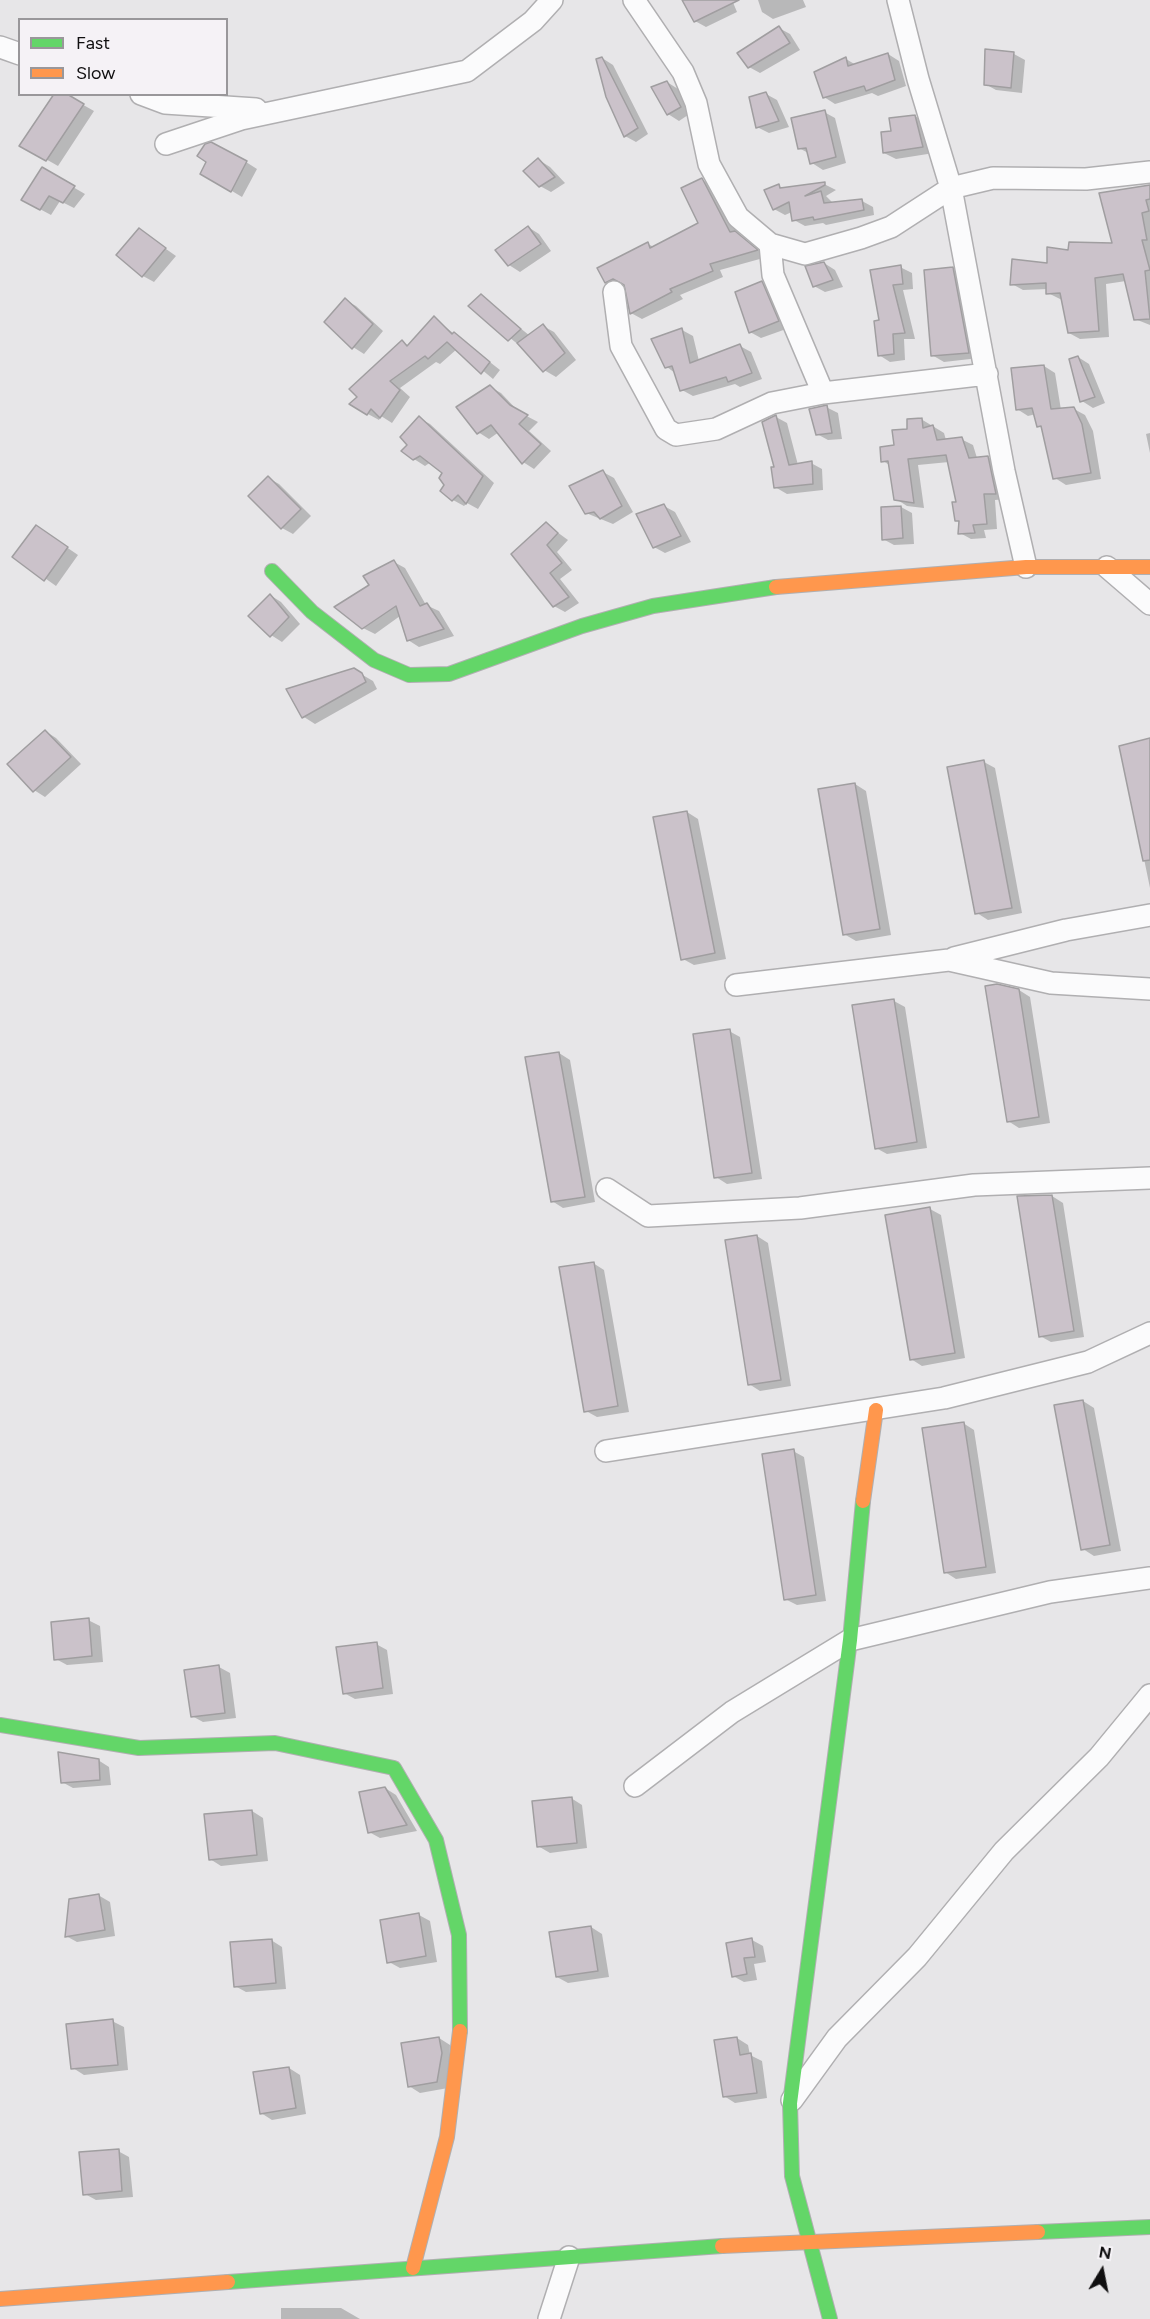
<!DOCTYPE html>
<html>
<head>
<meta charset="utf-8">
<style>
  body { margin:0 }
  #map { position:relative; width:1150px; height:2319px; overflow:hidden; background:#e7e6e8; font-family:Figtree,sans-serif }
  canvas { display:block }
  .legend { position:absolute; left:18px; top:18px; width:210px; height:78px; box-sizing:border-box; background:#f5f2f6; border:2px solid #99979a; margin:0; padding:8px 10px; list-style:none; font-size:18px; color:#100f10 }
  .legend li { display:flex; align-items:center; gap:12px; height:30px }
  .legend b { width:30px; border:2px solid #99979a }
  .north { position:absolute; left:1072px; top:2241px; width:60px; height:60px; -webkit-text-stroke:4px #f5f2f6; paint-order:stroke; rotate:10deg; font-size:16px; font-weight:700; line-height:24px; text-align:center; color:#100f10 }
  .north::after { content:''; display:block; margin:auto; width:21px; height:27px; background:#100f10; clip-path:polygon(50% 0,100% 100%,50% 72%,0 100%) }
</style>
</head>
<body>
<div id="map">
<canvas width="1150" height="2319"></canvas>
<ul class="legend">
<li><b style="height:8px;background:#63d668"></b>Fast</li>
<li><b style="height:8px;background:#ff974d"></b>Slow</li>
</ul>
<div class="north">N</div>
</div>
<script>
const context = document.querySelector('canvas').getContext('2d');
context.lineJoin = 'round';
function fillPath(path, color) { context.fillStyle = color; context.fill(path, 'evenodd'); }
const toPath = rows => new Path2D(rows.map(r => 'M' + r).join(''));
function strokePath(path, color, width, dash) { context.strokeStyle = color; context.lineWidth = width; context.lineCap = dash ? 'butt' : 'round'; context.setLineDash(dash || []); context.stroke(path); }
fillPath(toPath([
  [683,0,732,0,737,12,706,27,695,21],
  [758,0,803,0,806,7,773,19,762,12],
  [779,28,790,34,800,50,760,73,749,67],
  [888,54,899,61,906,86,878,96,872,93,835,104,824,97,846,59,856,65],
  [1014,54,1025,60,1022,93,996,90,985,84],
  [602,58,613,65,648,134,636,142,625,136],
  [667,82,678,89,691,113,679,121,668,114],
  [64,94,94,111,58,166,21,145],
  [766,94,777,100,789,127,769,133,757,127],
  [824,112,835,118,846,163,823,170,812,163,810,154,799,148],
  [915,116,926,123,934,153,896,159,884,153],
  [539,160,550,167,565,183,551,192,540,186],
  [208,162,246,162,257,169,242,197,202,173],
  [42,169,85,194,74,208,60,201,51,215,23,200],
  [702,180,713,186,738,234,767,257,720,270,723,277,680,295,683,299,642,319,631,313,626,284,618,288,606,282,648,244,654,247,700,223],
  [824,184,836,190,826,196,833,203,862,201,873,207,874,215,826,225,823,223,805,226,794,220,792,212,785,215,774,209,779,186,784,189],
  [1142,187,1150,192,1150,325,1135,319,1126,281,1106,284,1109,337,1080,339,1069,333,1062,300,1048,293,1048,289,1023,290,1012,284,1070,252,1114,244,1101,194],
  [528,227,539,234,551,251,520,272,509,265],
  [139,230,176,256,154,282,143,276],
  [824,263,835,270,843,287,825,292,814,286],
  [900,267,912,273,913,289,903,290,915,339,904,339,905,360,890,362,879,355,881,321,872,272],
  [953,269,964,275,979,358,944,362,932,355],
  [761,282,773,289,789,328,761,338,750,332],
  [481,296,530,336,543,326,554,332,576,360,556,377,544,370,520,346,471,306],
  [345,300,356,306,383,331,364,354,353,347],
  [434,318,500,370,493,379,457,349,440,364,436,362,400,388,410,397,392,423,381,416,379,420,368,414,402,342,409,346],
  [682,330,693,336,699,361,740,346,751,352,762,379,740,387,735,384,693,396,682,390,675,373,667,367],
  [1078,357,1089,364,1105,403,1093,408,1082,401],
  [1044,366,1055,373,1061,410,1074,409,1085,415,1093,431,1101,479,1066,485,1055,478,1043,429,1039,426,1036,414,1028,416,1017,409],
  [490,387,501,393,519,412,538,422,529,431,551,451,534,469,523,462,499,432,489,439,478,432],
  [826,407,838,413,842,439,828,440,817,434],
  [776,417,787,423,798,465,811,463,822,469,823,490,787,494,775,487],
  [419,418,430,424,494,483,478,509,467,503,464,506,453,500,446,485,444,473,431,462,425,466,414,459],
  [921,419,944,433,946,440,961,439,973,445,977,458,988,457,999,464,1006,499,995,500,997,529,984,530,986,538,971,539,960,533,961,523,956,520,958,504,949,462,918,465,924,508,907,506,896,499,891,466,883,461,908,430],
  [1150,433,1150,453,1146,434],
  [603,472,614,478,633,512,613,524,586,513],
  [268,478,279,484,311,516,293,534,282,528],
  [664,506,675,512,691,542,665,553,654,547],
  [901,507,912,513,914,544,894,545,883,539],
  [546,524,568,540,557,552,572,570,560,579,579,603,565,612,554,606,513,554],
  [37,527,78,555,56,586,14,556],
  [394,562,405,568,426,605,439,611,454,636,419,647,408,640,400,616,375,634,363,628,371,585],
  [270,595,281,602,300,624,282,642,271,635],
  [354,670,373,681,377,689,315,724,304,717,289,690],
  [45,731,56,738,81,764,45,797,34,790],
  [1150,739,1150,888,1121,747],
  [984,762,995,768,1022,913,988,920,977,913],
  [855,784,866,791,891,935,856,941,844,934],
  [687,812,698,819,726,959,694,965,683,959],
  [1019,990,1030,997,1050,1123,1019,1128,1008,1121],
  [894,1001,905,1007,927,1148,887,1154,876,1148],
  [729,1031,740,1037,762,1179,727,1184,716,1177],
  [559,1053,570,1060,595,1202,563,1208,552,1201],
  [1052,1196,1063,1203,1084,1337,1051,1342,1040,1336],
  [930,1209,941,1215,965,1358,922,1366,911,1359],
  [757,1236,768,1243,791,1386,760,1391,749,1384],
  [593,1263,604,1270,629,1412,597,1417,586,1411],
  [1083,1401,1094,1408,1121,1551,1094,1556,1083,1549],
  [963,1423,974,1430,996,1573,956,1579,945,1572],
  [793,1451,804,1457,826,1601,797,1605,785,1599],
  [88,1620,100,1626,103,1662,67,1665,56,1659],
  [376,1644,387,1650,393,1694,355,1699,344,1693],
  [219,1667,230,1673,236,1718,203,1722,192,1716],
  [98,1760,109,1767,111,1785,73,1788,62,1782],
  [385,1788,396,1795,417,1831,380,1838,369,1832],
  [571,1798,582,1805,587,1848,550,1853,538,1846],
  [252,1811,263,1818,268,1861,221,1866,210,1859],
  [98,1895,110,1902,115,1936,77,1942,66,1936],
  [419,1915,430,1921,437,1962,400,1968,389,1962],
  [591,1927,602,1934,609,1977,568,1983,557,1977],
  [271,1940,282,1947,286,1989,246,1992,235,1986],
  [752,1940,763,1946,766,1962,754,1964,757,1980,744,1982,733,1976],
  [112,2021,124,2027,128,2070,84,2075,73,2068],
  [439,2038,450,2045,448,2088,420,2093,409,2086],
  [737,2038,748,2045,750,2055,762,2061,767,2098,735,2103,724,2096],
  [289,2068,300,2075,306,2114,272,2120,261,2113],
  [118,2151,129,2157,133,2197,96,2200,85,2194],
  [281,2308,341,2308,360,2319,281,2319]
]), '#0003');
const building = toPath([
  [682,0,739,0,694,22,682,0],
  [779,26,790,43,748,68,737,53,779,26],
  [985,49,1014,52,1011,88,984,85,985,49],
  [888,53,895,80,866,91,864,86,823,98,814,72,846,57,848,66,888,53],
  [602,57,638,128,624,137,606,97,596,59,602,57],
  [667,81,681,107,667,115,651,87,667,81],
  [766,92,779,121,756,128,749,97,766,92],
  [54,94,67,94,84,104,46,161,19,146,54,94],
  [825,110,836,157,810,164,806,148,798,149,791,118,825,110],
  [915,115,923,147,883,153,881,132,891,131,889,118,915,115],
  [211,142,247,161,231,192,200,174,206,162,197,156,205,144,211,142],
  [538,158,555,177,539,187,523,171,538,158],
  [42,167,75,186,63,203,49,196,40,210,21,200,42,167],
  [702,178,730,232,735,231,758,250,710,264,713,271,670,289,672,292,630,314,624,285,613,279,605,283,597,268,648,242,650,248,698,223,681,188,702,178],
  [825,182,825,185,805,196,821,191,824,203,862,199,864,210,814,220,813,217,792,221,789,202,773,210,764,190,779,184,780,188,825,182],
  [1150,185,1150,199,1146,200,1149,211,1142,213,1147,240,1142,240,1150,270,1145,271,1150,319,1134,320,1123,274,1095,278,1099,331,1068,333,1060,293,1046,294,1046,283,1010,285,1012,259,1047,263,1047,247,1068,250,1069,242,1112,243,1099,193,1150,185],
  [528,226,541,244,508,266,495,250,528,226],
  [139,228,166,248,142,277,116,255,139,228],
  [824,262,833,280,813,287,805,266,824,262],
  [901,265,903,284,893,285,905,333,893,334,894,354,878,356,874,321,879,320,870,270,901,265],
  [953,267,969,353,931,356,924,270,953,267],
  [762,281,779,321,749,333,735,292,762,281],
  [481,294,521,329,508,341,468,306,481,294],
  [345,298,373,324,352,349,324,322,345,298],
  [434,316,452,334,454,332,490,362,481,374,447,342,428,359,425,356,390,381,400,390,380,418,371,409,367,415,349,404,357,397,349,389,402,340,407,346,434,316],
  [543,324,565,353,543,372,517,343,543,324],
  [682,328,690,363,740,344,752,373,728,382,726,377,680,391,672,366,665,368,651,339,682,328],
  [1078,356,1095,397,1080,402,1069,359,1078,356],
  [1044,365,1051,409,1074,407,1082,424,1091,473,1053,479,1041,426,1037,427,1032,408,1016,410,1011,368,1044,365],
  [490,385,510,405,528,415,519,424,541,444,522,464,491,425,477,434,456,407,490,385],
  [827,405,832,433,816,435,809,409,827,405],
  [776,415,789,465,812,461,813,484,774,488,771,467,774,467,762,422,776,415],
  [419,416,483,476,466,504,458,495,452,501,440,491,444,485,439,478,442,473,420,456,413,460,401,451,407,445,400,437,419,416],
  [922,418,923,428,933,425,937,440,962,437,969,458,988,456,996,494,984,494,987,524,973,525,975,533,958,534,959,521,955,521,952,502,956,502,946,455,908,459,914,503,894,500,888,461,881,462,880,447,894,445,892,430,907,429,907,419,922,418],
  [603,470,622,506,600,519,594,512,585,514,569,486,603,470],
  [268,476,301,509,281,529,248,496,268,476],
  [664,504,681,536,653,548,636,514,664,504],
  [901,506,903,538,882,540,881,507,901,506],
  [546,522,558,533,547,545,562,563,550,573,569,597,553,607,511,554,546,522],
  [36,525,68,547,44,581,12,557,36,525],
  [394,560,420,606,427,603,444,629,407,641,396,606,362,629,334,607,369,585,363,576,394,560],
  [270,594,289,617,270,637,248,616,270,594],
  [354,668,362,673,366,682,302,718,286,689,354,668],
  [45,730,71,757,33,792,7,764,45,730],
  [1150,738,1150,860,1143,861,1119,746,1150,738],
  [984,760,1012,908,975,914,947,767,984,760],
  [855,783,880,929,843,935,818,789,855,783],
  [687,811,715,953,681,960,653,817,687,811],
  [997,984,1019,989,1039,1117,1007,1122,985,986,997,984],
  [894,999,917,1142,875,1149,852,1005,894,999],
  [730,1029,752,1173,714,1178,693,1034,730,1029],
  [559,1052,585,1197,551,1202,525,1057,559,1052],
  [1052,1195,1074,1331,1039,1337,1017,1196,1052,1195],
  [930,1207,955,1353,910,1360,885,1215,930,1207],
  [757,1235,781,1380,748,1385,725,1240,757,1235],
  [594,1262,618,1406,584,1412,559,1267,594,1262],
  [1083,1400,1110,1545,1081,1550,1054,1405,1083,1400],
  [964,1422,986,1567,944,1573,922,1428,964,1422],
  [794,1449,816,1595,784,1600,762,1454,794,1449],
  [89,1618,92,1656,54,1660,51,1622,89,1618],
  [377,1642,383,1688,343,1694,336,1647,377,1642],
  [219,1665,225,1713,191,1717,184,1670,219,1665],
  [58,1752,99,1759,100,1780,61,1783,58,1752],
  [385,1787,407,1825,368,1833,359,1792,385,1787],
  [572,1797,577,1843,537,1847,532,1801,572,1797],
  [252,1810,257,1855,209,1860,204,1814,252,1810],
  [99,1894,105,1930,65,1937,69,1899,99,1894],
  [419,1913,426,1956,387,1963,380,1920,419,1913],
  [591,1926,598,1971,556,1977,549,1932,591,1926],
  [752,1938,755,1957,744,1958,747,1974,732,1977,726,1943,752,1938],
  [272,1939,276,1983,234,1987,230,1942,272,1939],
  [113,2019,118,2065,71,2069,66,2024,113,2019],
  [439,2037,442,2053,437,2082,408,2087,401,2043,439,2037],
  [737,2037,740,2055,751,2053,757,2093,723,2097,714,2040,737,2037],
  [289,2067,296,2108,260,2114,253,2072,289,2067],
  [119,2149,122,2191,83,2195,79,2152,119,2149]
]);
fillPath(building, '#cbc2ca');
strokePath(building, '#a09ea0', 1.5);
const street = toPath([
  [634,0,683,72,696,103,709,164,738,217,770,244,805,254,861,238,891,227,951,188,993,178,1086,179,1150,172],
  [898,0,918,79,951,188,1004,471,1026,567],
  [0,47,20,54],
  [141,94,165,103,256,109],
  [166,144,241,119,467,71,533,21,552,0],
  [770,244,773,275,823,393],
  [614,292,621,346,666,429,676,435,716,429,772,403,823,393,987,374],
  [1107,567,1150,604],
  [954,958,1066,930,1150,915],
  [736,985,949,960,1051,983,1150,989],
  [607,1189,648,1216,800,1208,974,1185,1150,1178],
  [606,1451,944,1398,1088,1362,1150,1333],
  [635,1786,732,1712,850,1640,1050,1592,1150,1578],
  [792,2100,837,2038,917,1957,1004,1851,1099,1757,1150,1695],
  [549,2319,569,2257]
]);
const fast = toPath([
  [272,571,312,612,374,660,409,675,449,674,582,626,653,606,776,587],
  [0,1725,139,1748,275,1743,394,1768,436,1840,459,1935,460,2031],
  [1038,2232,1150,2227],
  [228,2282,722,2246],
  [830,2319,792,2176,790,2103,850,1640,863,1501]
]);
const slow = toPath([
  [776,587,1026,567,1150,567],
  [863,1501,876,1410],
  [722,2246,1038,2232],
  [413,2268,447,2137,460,2031],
  [0,2299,228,2282]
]);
strokePath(street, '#b0afb1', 24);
strokePath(fast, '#b0afb1', 16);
strokePath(slow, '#b0afb1', 16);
strokePath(street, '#fbfbfc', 21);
strokePath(fast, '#63d668', 14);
strokePath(slow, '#ff974d', 14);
</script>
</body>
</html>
